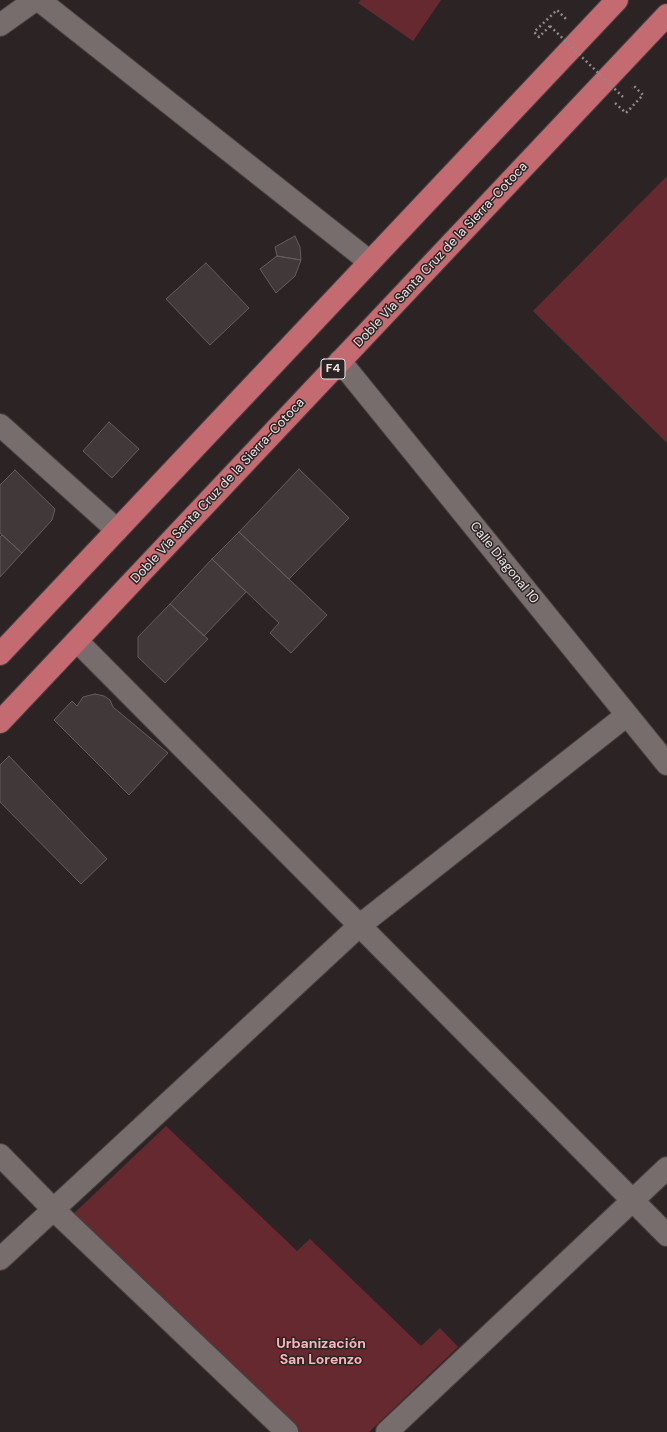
<!DOCTYPE html>
<html>
<head>
<meta charset="utf-8">
<style>
  body { margin:0 }
  canvas { display:block; background:#2c2424 }
</style>
</head>
<body>
<canvas width="667" height="1432"></canvas>
<script>
const context = document.querySelector('canvas').getContext('2d');
context.lineJoin = 'round';
function fillPath(path, color) { context.fillStyle = color; context.fill(path, 'evenodd'); }
const toPath = rows => new Path2D(rows.map(r => 'M' + r).join(''));
function strokePath(path, color, width, dash) { context.strokeStyle = color; context.lineWidth = width; context.lineCap = dash ? 'butt' : 'round'; context.setLineDash(dash || []); context.stroke(path); }
function label(font, color, halo, rows, align = 'center') {
  context.font = font + ' "DM Sans",sans-serif'; context.lineWidth = 3; context.setLineDash([]); context.textBaseline = 'middle'; context.strokeStyle = halo; context.fillStyle = color; for (const [text, x, y, turn = 0] of rows) {
    context.save(); context.translate(x, y); context.rotate((+turn || 0) * Math.PI / 180); context.textAlign = isNaN(turn) ? turn : align; if (halo) context.strokeText(text, 0, 0); context.fillText(text, 0, 0); context.restore();
  }
}
fillPath(toPath([
  [361,0,441,0,413,41,358,3],
  [667,176,667,443,533,311],
  [166,1126,297,1251,310,1239,421,1346,440,1328,458,1347,369,1432,290,1432,67,1220]
]), '#672930');
const building = toPath([
  [295,236,300,247,301,260,277,256,275,247,295,236],
  [277,256,301,260,295,276,276,293,260,269,277,256],
  [206,263,249,308,210,345,166,299,206,263],
  [109,422,139,449,112,478,83,451,109,422],
  [299,469,349,518,289,579,239,532,299,469],
  [15,470,55,509,52,520,22,553,0,533,0,485,15,470],
  [239,532,327,615,291,653,270,633,279,623,212,559,239,532],
  [2,535,22,553,0,577,0,537,2,535],
  [212,559,246,592,204,636,170,604,212,559],
  [170,604,208,639,165,683,138,657,138,637,170,604],
  [95,694,104,696,110,700,113,707,168,753,129,795,54,720,72,701,77,706,83,697,95,694],
  [9,756,107,859,81,884,0,802,0,765,9,756]
]);
fillPath(building, '#413939');
strokePath(building, '#655c5c', 1);
const street = toPath([
  [39,0,370,262],
  [0,25,35,0],
  [340,361,667,764],
  [0,425,117,530],
  [77,641,667,1235],
  [0,1155,53,1209,287,1432],
  [0,1259,359,926,627,715],
  [387,1432,667,1168]
]);
const highway = toPath([
  [0,654,617,0],
  [0,722,667,15]
]);
strokePath(street, '#484141', 24);
strokePath(highway, '#484141', 24);
strokePath(toPath([
  [550,26,539,37,534,32,557,10,567,20],
  [615,103,626,113,643,95,634,86,632,88]
]), '#8f8888', 2.5, [2, 3]);
strokePath(street, '#776d6d', 22);
strokePath(highway, '#c46a71', 22);
strokePath(toPath([
  [550,26,623,97]
]), '#8f8888', 2.5, [2, 3]);
for (const [x, y, w] of [
  [333,369,24]
]) { const box = new Path2D(); box.roundRect(x - w / 2, y - 10, w, 20, 3); context.fillStyle = '#2c2424'; context.fill(box); strokePath(box, '#ece6e6', 1); }
label('bold 12px', '#ece6e6', null, [
  ["F4",333,369]
]);
label('13px', '#ece6e6', '#2c2424', [
  ["Doble Vía Santa Cruz de la Sierra-Cotoca",441,255,-47],
  ["Doble Vía Santa Cruz de la Sierra-Cotoca",218,491,-47],
  ["Calle Diagonal 10",504,563,51]
]);
label('bold 14px', '#f8b4b7', '#2c2424', [
  ["Urbanización",321,1344],
  ["San Lorenzo",321,1360]
]);
</script>
</body>
</html>
